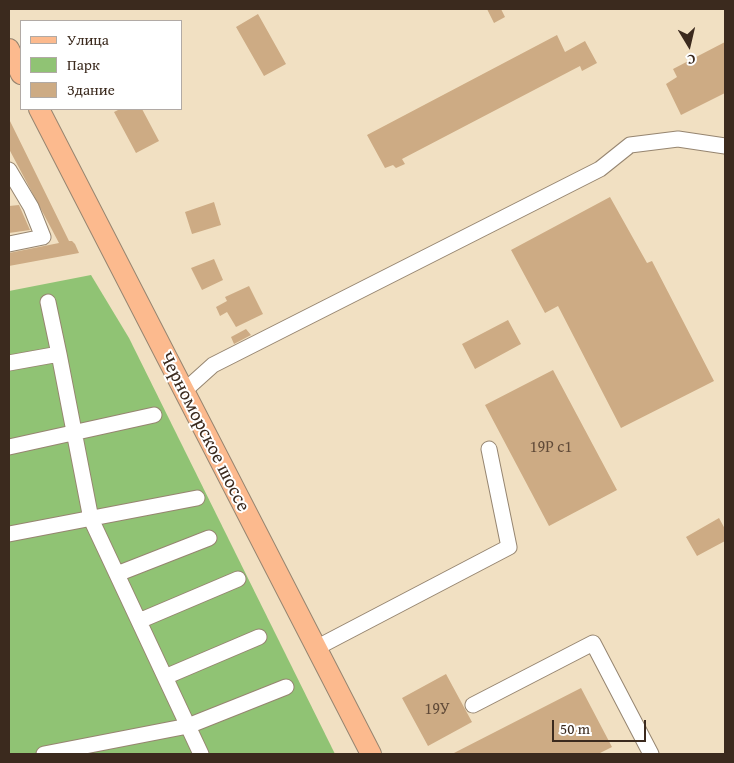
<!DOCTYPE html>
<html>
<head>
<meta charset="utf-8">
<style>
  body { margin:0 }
  #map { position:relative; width:734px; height:763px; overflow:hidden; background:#f1e0c2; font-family:"Gentium Book Plus",serif }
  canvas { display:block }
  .frame { position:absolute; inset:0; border:10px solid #3b2a1e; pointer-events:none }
  .legend { position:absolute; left:20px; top:20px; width:162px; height:90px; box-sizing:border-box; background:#fff; border:1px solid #b1aaa5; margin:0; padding:6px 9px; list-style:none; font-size:15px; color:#3b2a1e }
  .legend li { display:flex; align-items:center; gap:10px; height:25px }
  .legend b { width:25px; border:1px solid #b1aaa5 }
  .north { position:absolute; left:664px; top:20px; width:50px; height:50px; -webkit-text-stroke:4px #fff; paint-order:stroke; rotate:171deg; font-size:14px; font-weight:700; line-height:20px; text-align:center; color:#3b2a1e }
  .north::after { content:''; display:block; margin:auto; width:18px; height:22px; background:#3b2a1e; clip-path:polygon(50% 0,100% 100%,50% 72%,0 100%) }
  .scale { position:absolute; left:552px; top:720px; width:94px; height:22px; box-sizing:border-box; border:2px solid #3b2a1e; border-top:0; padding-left:6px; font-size:15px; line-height:18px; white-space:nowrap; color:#3b2a1e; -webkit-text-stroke:4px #fff; paint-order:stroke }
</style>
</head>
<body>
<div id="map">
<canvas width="734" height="763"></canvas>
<div class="frame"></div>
<ul class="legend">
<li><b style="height:6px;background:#fcba8e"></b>Улица</li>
<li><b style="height:14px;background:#90c374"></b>Парк</li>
<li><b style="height:14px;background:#cdab84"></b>Здание</li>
</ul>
<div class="north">С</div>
<div class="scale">50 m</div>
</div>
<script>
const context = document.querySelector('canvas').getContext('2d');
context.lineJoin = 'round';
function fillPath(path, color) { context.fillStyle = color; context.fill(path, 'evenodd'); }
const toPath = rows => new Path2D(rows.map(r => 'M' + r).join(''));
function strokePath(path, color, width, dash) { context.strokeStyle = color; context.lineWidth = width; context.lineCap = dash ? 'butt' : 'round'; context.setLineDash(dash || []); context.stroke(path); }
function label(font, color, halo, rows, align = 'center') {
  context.font = font + ' "Gentium Book Plus",serif'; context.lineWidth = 4; context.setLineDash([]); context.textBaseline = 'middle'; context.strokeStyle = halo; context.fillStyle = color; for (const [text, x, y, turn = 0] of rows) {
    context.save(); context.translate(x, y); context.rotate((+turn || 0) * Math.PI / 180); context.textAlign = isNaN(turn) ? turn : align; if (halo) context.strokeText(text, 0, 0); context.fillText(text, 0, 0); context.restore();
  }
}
fillPath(toPath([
  [91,275,129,338,335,754,9,754,9,291]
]), '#90c374');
fillPath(toPath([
  [487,9,501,9,505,17,494,23],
  [258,14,286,64,264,76,236,27],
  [557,35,565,52,585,41,597,63,582,71,580,66,402,159,405,164,396,168,393,165,385,168,367,135],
  [725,42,725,93,681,115,666,84,677,77,673,69],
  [120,109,142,109,159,141,136,153,114,112],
  [9,119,69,241,72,241,75,244,79,253,9,266,9,253,59,243,9,149],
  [610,197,647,263,652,261,714,381,621,428,558,306,545,313,511,250],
  [214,202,221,225,192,234,185,212],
  [19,205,30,230,9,233,9,206],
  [214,259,223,280,202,290,191,268],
  [249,286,263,314,236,327,227,312,220,316,216,307,227,301,225,297],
  [508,320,521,344,475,369,462,344],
  [246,329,251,335,234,344,231,337],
  [553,370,617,490,549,526,485,405],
  [719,518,725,529,725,541,697,556,686,537],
  [446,674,472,722,428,746,402,698],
  [581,688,612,747,598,754,452,754]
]), '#cdab84');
const minor = toPath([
  [9,170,31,207,43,237,9,244],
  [59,354,91,519,201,754],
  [9,363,59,354,48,302],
  [183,392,213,365,600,169,630,145,678,139,725,146],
  [9,447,154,415],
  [9,534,197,498],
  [117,574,209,538],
  [139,621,238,579],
  [316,648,509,547,489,449],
  [165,677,259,637],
  [473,705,593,643,651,754],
  [44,754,188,726,286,687]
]);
const major = toPath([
  [9,49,21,74],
  [39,109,371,754]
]);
strokePath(minor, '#968570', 17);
strokePath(major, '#968570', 22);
strokePath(minor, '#fff', 15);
strokePath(major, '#fcba8e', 20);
label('16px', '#604a38', null, [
  ["19Р с1",551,448],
  ["19У",437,710]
]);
label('19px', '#3b2a1e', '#fff', [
  ["Черноморское шоссе",204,432,63]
]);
</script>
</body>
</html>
